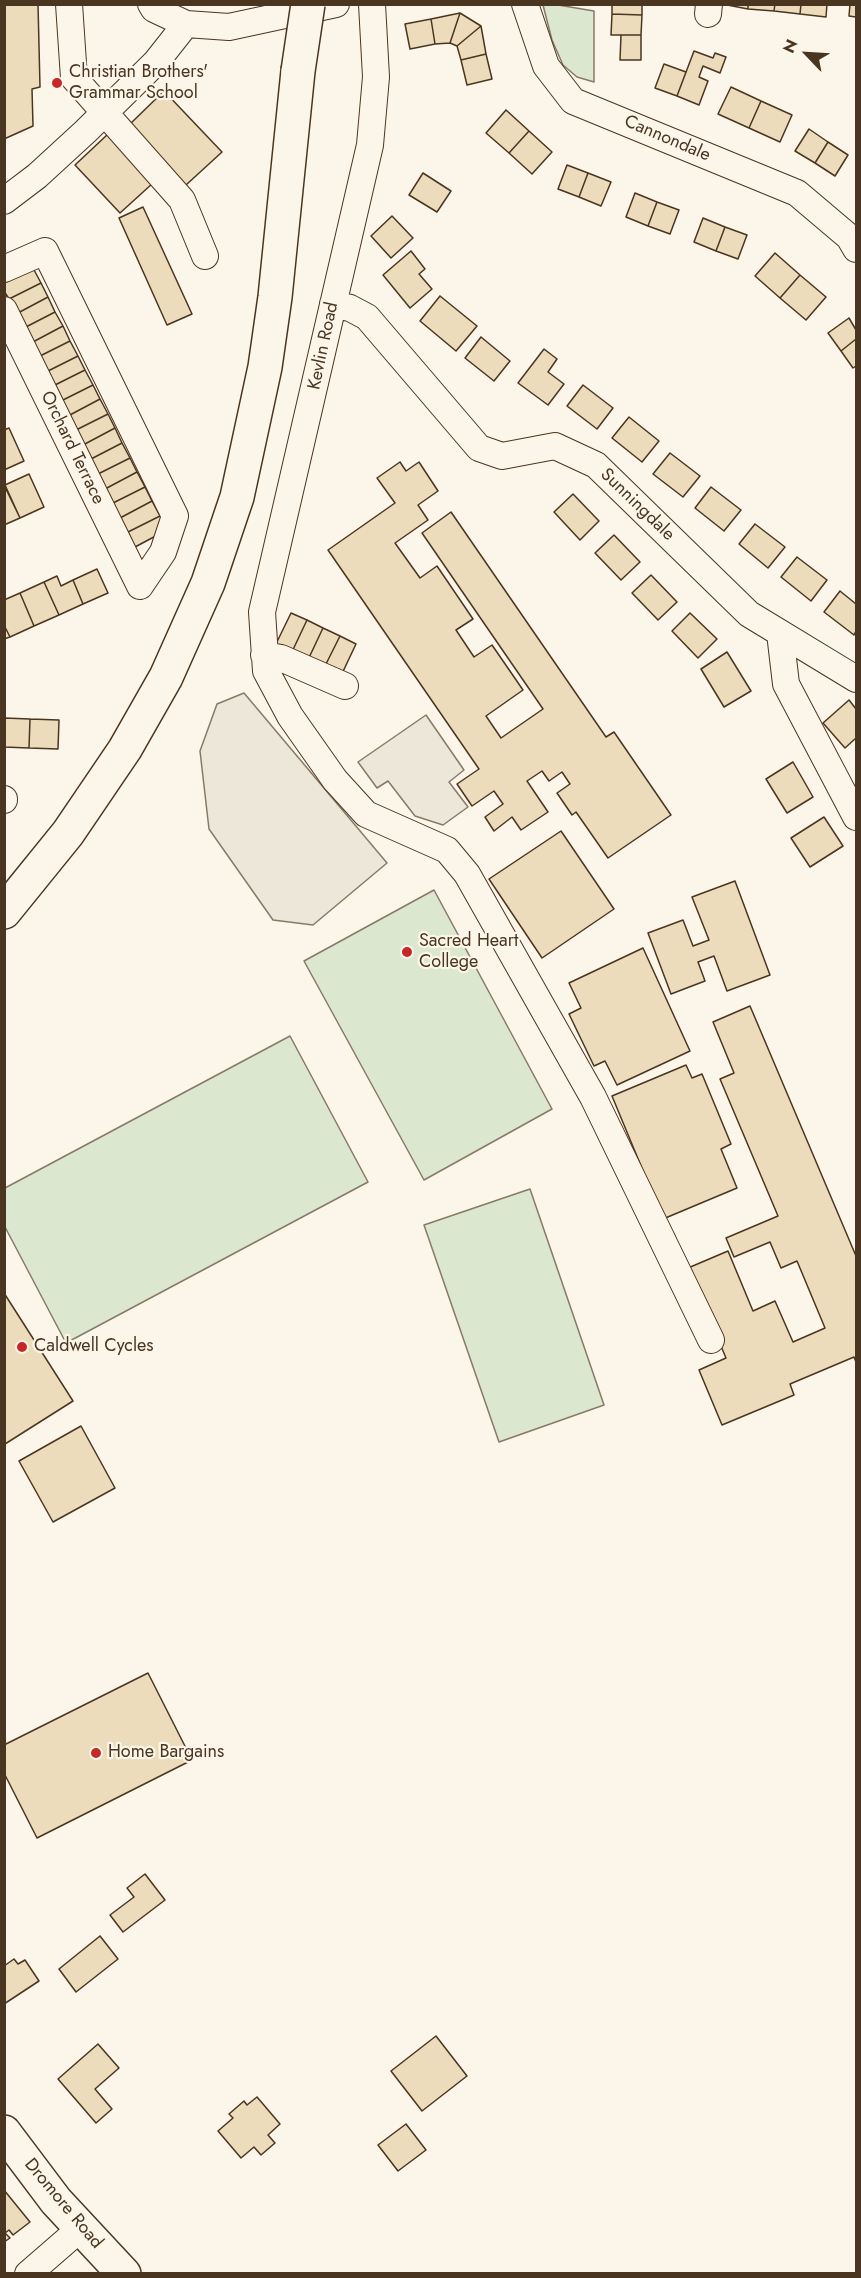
<!DOCTYPE html>
<html>
<head>
<meta charset="utf-8">
<style>
  body { margin:0 }
  #map { position:relative; width:861px; height:2278px; overflow:hidden; background:#fbf6e9; font-family:Jost,sans-serif }
  canvas { display:block }
  .frame { position:absolute; inset:0; border:6px solid #4a3520; pointer-events:none }
  .north { position:absolute; left:777px; top:24px; width:60px; height:60px; -webkit-text-stroke:4px #fbf6e9; paint-order:stroke; rotate:295deg; font-size:16px; font-weight:700; line-height:24px; text-align:center; color:#4a3520 }
  .north::after { content:''; display:block; margin:auto; width:21px; height:27px; background:#4a3520; clip-path:polygon(50% 0,100% 100%,50% 72%,0 100%) }
</style>
</head>
<body>
<div id="map">
<canvas width="861" height="2278"></canvas>
<div class="frame"></div>
<div class="north">N</div>
</div>
<script>
const context = document.querySelector('canvas').getContext('2d');
context.lineJoin = 'round';
function fillPath(path, color) { context.fillStyle = color; context.fill(path, 'evenodd'); }
const toPath = rows => new Path2D(rows.map(r => 'M' + r).join(''));
function strokePath(path, color, width, dash) { context.strokeStyle = color; context.lineWidth = width; context.lineCap = dash ? 'butt' : 'round'; context.setLineDash(dash || []); context.stroke(path); }
function label(font, color, halo, rows, align = 'center') {
  context.font = font + ' Jost,sans-serif'; context.lineWidth = 4.5; context.setLineDash([]); context.textBaseline = 'middle'; context.strokeStyle = halo; context.fillStyle = color; for (const [text, x, y, turn = 0] of rows) {
    context.save(); context.translate(x, y); context.rotate((+turn || 0) * Math.PI / 180); context.textAlign = isNaN(turn) ? turn : align; if (halo) context.strokeText(text, 0, 0); context.fillText(text, 0, 0); context.restore();
  }
}
const green = toPath([
  [543,5,558,5,594,11,594,82,577,77,563,65,552,40,543,5],
  [434,890,552,1109,424,1180,304,961,434,890],
  [290,1036,368,1182,66,1343,5,1227,5,1188,290,1036],
  [530,1189,604,1405,499,1442,424,1225,530,1189]
]);
fillPath(green, '#dce7d0');
strokePath(green, '#887966', 1.5);
const parking = toPath([
  [244,693,387,863,313,925,273,920,209,829,200,751,217,704,244,693],
  [426,715,464,770,449,782,468,807,443,825,415,816,388,781,377,788,358,762,426,715]
]);
fillPath(parking, '#ede7d9');
strokePath(parking, '#887966', 1.5);
const building = toPath([
  [4,4,38,4,40,87,32,89,33,126,4,139,4,4],
  [612,4,642,4,642,15,612,14,612,4],
  [722,4,748,4,748,9,722,4],
  [748,4,775,4,774,11,748,9,748,4],
  [775,4,801,4,800,14,774,11,775,4],
  [801,4,827,4,826,17,800,14,801,4],
  [850,4,856,4,856,17,849,16,850,4],
  [460,13,450,43,435,44,431,19,460,13],
  [460,13,481,26,457,46,450,43,460,13],
  [612,14,642,15,641,35,611,35,612,14],
  [431,19,435,44,410,49,405,24,431,19],
  [481,26,486,54,461,60,457,46,481,26],
  [621,35,641,35,641,60,620,60,621,35],
  [694,51,713,58,715,53,726,57,720,73,703,66,699,77,708,81,699,105,677,96,694,51],
  [486,54,492,79,467,85,461,60,486,54],
  [664,64,686,72,677,96,655,88,664,64],
  [731,87,761,101,749,128,718,114,731,87],
  [164,91,222,152,186,185,129,125,164,91],
  [761,101,792,115,780,142,749,128,761,101],
  [506,110,529,131,509,153,486,133,506,110],
  [809,129,828,142,815,163,795,151,809,129],
  [529,131,552,152,532,174,509,153,529,131],
  [108,134,153,183,120,213,75,165,108,134],
  [828,142,848,155,835,176,815,163,828,142],
  [567,165,588,173,579,197,558,189,567,165],
  [423,173,451,191,437,212,409,195,423,173],
  [588,173,611,182,601,206,579,197,588,173],
  [635,193,657,202,648,226,626,217,635,193],
  [657,202,679,210,670,234,648,226,657,202],
  [143,207,192,314,167,325,119,218,143,207],
  [392,216,413,238,391,258,371,236,392,216],
  [703,218,725,227,716,251,694,242,703,218],
  [725,227,747,235,738,259,716,251,725,227],
  [411,251,425,269,419,274,432,289,410,308,383,275,411,251],
  [775,253,800,275,780,298,755,276,775,253],
  [33,268,41,283,9,299,4,291,4,283,33,268],
  [800,275,826,297,806,320,780,298,800,275],
  [41,283,48,297,16,314,9,299,41,283],
  [440,296,477,326,456,351,420,321,440,296],
  [48,297,55,312,24,328,16,314,48,297],
  [55,312,63,326,31,343,24,328,55,312],
  [849,318,856,330,856,339,841,351,828,333,849,318],
  [63,326,70,341,38,357,31,343,63,326],
  [481,337,510,361,494,381,465,358,481,337],
  [856,339,856,366,853,368,841,351,856,339],
  [70,341,78,356,46,372,38,357,70,341],
  [544,349,557,359,548,372,564,384,548,405,518,383,544,349],
  [78,356,85,370,53,386,46,372,78,356],
  [85,370,93,385,61,401,53,386,85,370],
  [93,385,100,399,68,416,61,401,93,385],
  [583,385,613,408,597,429,567,406,583,385],
  [100,399,108,414,76,430,68,416,100,399],
  [108,414,115,428,83,445,76,430,108,414],
  [629,417,659,441,642,462,612,438,629,417],
  [9,428,24,461,4,470,4,430,9,428],
  [115,428,122,443,91,459,83,445,115,428],
  [122,443,130,458,98,474,91,459,122,443],
  [670,453,700,476,683,497,653,474,670,453],
  [130,458,137,472,105,489,98,474,130,458],
  [400,462,406,471,419,462,438,491,418,505,428,520,395,543,420,578,437,566,473,619,456,630,474,657,492,645,523,690,486,716,501,738,543,709,422,533,451,512,606,737,614,732,671,815,608,858,576,812,572,815,557,793,570,784,562,772,549,781,542,771,527,781,548,812,521,830,512,817,494,831,485,817,503,804,494,791,472,806,457,784,479,769,328,550,395,503,377,478,400,462],
  [137,472,145,487,113,503,105,489,137,472],
  [29,474,44,507,20,518,5,485,29,474],
  [4,485,20,518,4,525,4,485],
  [145,487,152,501,120,518,113,503,145,487],
  [711,487,741,510,724,531,695,508,711,487],
  [573,494,599,521,580,540,554,512,573,494],
  [152,501,160,516,128,532,120,518,152,501],
  [160,516,167,530,135,547,128,532,160,516],
  [755,524,785,547,768,568,739,544,755,524],
  [614,535,640,562,621,580,595,553,614,535],
  [797,557,827,580,811,601,781,577,797,557],
  [97,569,108,593,83,604,73,580,97,569],
  [651,575,677,602,658,620,632,593,651,575],
  [57,576,61,586,73,580,83,604,59,615,44,582,57,576],
  [44,582,59,615,34,626,20,593,44,582],
  [840,591,856,604,856,631,854,635,824,612,840,591],
  [20,593,34,626,10,637,4,625,4,600,20,593],
  [291,613,307,620,290,656,274,648,291,613],
  [690,613,717,639,698,658,672,631,690,613],
  [307,620,323,628,306,664,290,656,307,620],
  [4,625,10,637,4,639,4,625],
  [323,628,340,636,322,672,306,664,323,628],
  [340,636,356,644,339,680,322,672,340,636],
  [727,652,751,691,724,707,701,669,727,652],
  [849,700,856,709,856,738,845,748,823,723,849,700],
  [4,718,30,719,29,748,4,747,4,718],
  [30,719,59,720,58,749,29,748,30,719],
  [793,762,813,797,787,813,766,779,793,762],
  [824,817,843,846,810,867,791,838,824,817],
  [561,831,614,909,542,958,489,879,561,831],
  [735,881,770,975,727,991,714,956,698,962,705,981,671,994,648,933,683,920,693,946,709,940,692,897,735,881],
  [643,948,690,1051,617,1085,605,1061,594,1066,569,1014,581,1008,569,983,643,948],
  [750,1006,856,1256,856,1362,854,1357,790,1384,794,1395,722,1425,699,1370,726,1358,688,1268,728,1251,753,1311,775,1301,793,1342,825,1328,797,1261,781,1268,770,1242,734,1257,726,1238,778,1216,720,1079,734,1073,713,1022,750,1006],
  [686,1065,692,1078,702,1074,731,1144,721,1149,737,1188,663,1219,612,1096,686,1065],
  [4,1293,73,1401,5,1444,4,1444,4,1293],
  [81,1426,115,1488,53,1522,19,1461,81,1426],
  [148,1673,192,1760,37,1838,4,1773,4,1745,148,1673],
  [145,1874,165,1900,123,1932,110,1915,134,1897,127,1888,145,1874],
  [100,1936,118,1959,76,1992,59,1969,100,1936],
  [14,1959,18,1964,25,1960,39,1981,4,2004,4,1966,14,1959],
  [436,2036,467,2076,422,2111,391,2071,436,2036],
  [98,2044,119,2068,95,2089,112,2109,96,2123,58,2079,98,2044],
  [257,2097,280,2124,268,2135,275,2143,261,2155,254,2147,241,2158,218,2131,233,2118,229,2114,244,2101,247,2105,257,2097],
  [406,2124,426,2150,398,2171,378,2145,406,2124],
  [4,2190,30,2222,13,2235,9,2230,5,2233,10,2238,4,2242,4,2190]
]);
fillPath(building, '#ecdcbc');
strokePath(building, '#4a3520', 1.5);
const minor = toPath([
  [69,4,74,78,182,200,205,256],
  [151,4,154,9,186,24,229,27,336,4],
  [372,4,376,77,370,145,262,612,266,671,290,716,335,780,366,814,447,850,467,874,593,1097,711,1340],
  [525,4,546,66,573,101,797,193,849,237,856,249],
  [708,14,709,4],
  [4,201,37,176,86,131,156,62,186,24],
  [4,269,45,251,175,516,163,552,140,586],
  [333,304,350,308,367,317,479,448,502,456,555,446,596,465,749,614,856,679],
  [4,310,140,586],
  [780,633,786,684,856,817],
  [264,655,281,658,345,686],
  [4,799,4,800],
  [28,2274,81,2228]
]);
const highway = toPath([
  [4,912,68,833,125,749,166,677,208,583,237,497,265,367,275,297,298,71],
  [4,2132,56,2201,124,2274]
]);
strokePath(minor, '#4a3520', 28);
strokePath(highway, '#4a3520', 36);
strokePath(minor, '#fbf6e9', 26);
strokePath(highway, '#fbf6e9', 33);
const highwayBridge = toPath([
  [298,71,308,4]
]);
strokePath(highwayBridge, '#4a3520', 36, []);
strokePath(highwayBridge, '#fbf6e9', 33);
for (const [x, y, r, color] of [
  [57,83,6,"#c62828"],
  [407,952,6,"#c62828"],
  [22,1347,6,"#c62828"],
  [96,1753,6,"#c62828"]
]) { const dot = new Path2D(); dot.arc(x, y, r, 0, 2 * Math.PI); context.fillStyle = color; context.fill(dot); strokePath(dot, '#fbf6e9', 2); }
label('18px', '#4a3520', '#fbf6e9', [
  ["Christian Brothers'",69,73],
  ["Grammar School",69,94],
  ["Sacred Heart",419,942],
  ["College",419,963],
  ["Caldwell Cycles",34,1347],
  ["Home Bargains",108,1753]
], 'left');
label('18px', '#4a3520', '#fbf6e9', [
  ["Cannondale",667,139,23],
  ["Kevlin Road",324,346,-78],
  ["Orchard Terrace",72,448,64],
  ["Sunningdale",637,505,44],
  ["Dromore Road",63,2204,50]
]);
</script>
</body>
</html>
